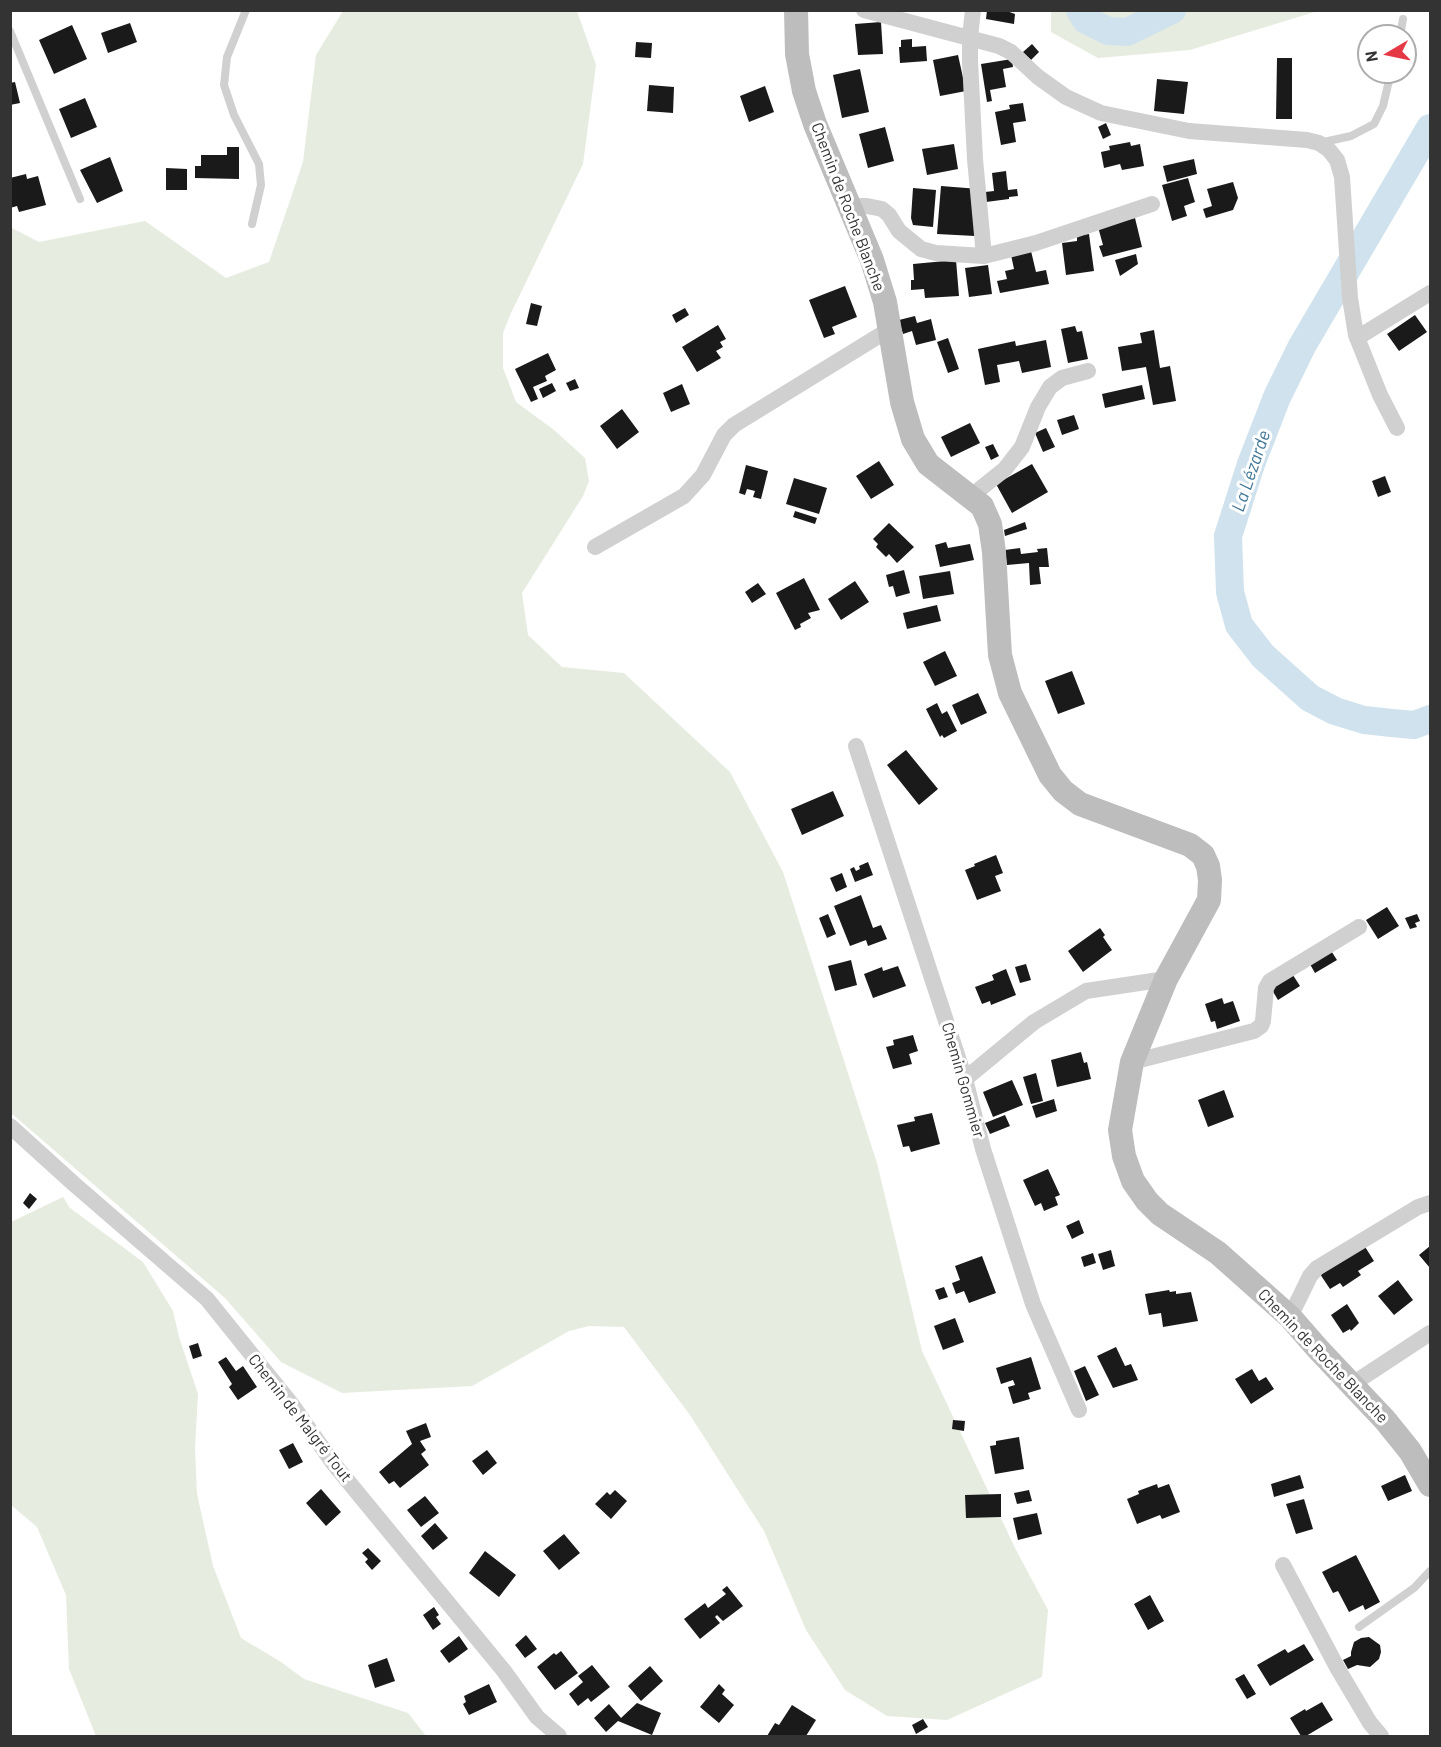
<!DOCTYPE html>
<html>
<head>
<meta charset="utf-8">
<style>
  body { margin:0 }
  #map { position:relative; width:1441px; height:1747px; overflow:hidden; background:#fff; font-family:Barlow,sans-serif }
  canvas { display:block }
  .frame { position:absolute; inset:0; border:12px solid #333; pointer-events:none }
  .north { position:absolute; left:1357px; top:24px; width:60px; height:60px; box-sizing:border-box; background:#fff; border:2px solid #adadad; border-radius:50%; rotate:261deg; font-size:16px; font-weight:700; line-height:24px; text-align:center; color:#333 }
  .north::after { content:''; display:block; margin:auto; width:21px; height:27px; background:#e63946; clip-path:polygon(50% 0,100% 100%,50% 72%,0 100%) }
</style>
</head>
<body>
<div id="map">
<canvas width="1441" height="1747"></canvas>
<div class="frame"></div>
<div class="north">N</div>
</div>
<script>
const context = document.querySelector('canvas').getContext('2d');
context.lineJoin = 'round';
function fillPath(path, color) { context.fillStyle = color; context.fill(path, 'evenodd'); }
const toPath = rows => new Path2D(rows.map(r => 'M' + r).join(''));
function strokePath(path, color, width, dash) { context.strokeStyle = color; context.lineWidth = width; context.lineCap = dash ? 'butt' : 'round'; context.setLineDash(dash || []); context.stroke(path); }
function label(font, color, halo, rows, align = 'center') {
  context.font = font + ' Barlow,sans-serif'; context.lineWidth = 6; context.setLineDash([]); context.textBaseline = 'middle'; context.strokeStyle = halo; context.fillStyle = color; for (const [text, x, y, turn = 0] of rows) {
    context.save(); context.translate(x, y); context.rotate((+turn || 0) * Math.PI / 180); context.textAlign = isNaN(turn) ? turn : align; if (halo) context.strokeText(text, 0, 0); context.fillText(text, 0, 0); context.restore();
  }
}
fillPath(toPath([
  [343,11,577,11,596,65,583,164,511,313,503,333,503,368,516,402,554,430,585,458,589,481,583,496,522,593,528,635,562,667,624,673,730,772,783,872,877,1163,922,1351,1016,1550,1048,1610,1042,1677,947,1720,887,1716,845,1690,806,1630,764,1531,690,1415,624,1327,589,1326,569,1331,472,1386,342,1393,281,1362,225,1298,11,1113,10,227,39,242,145,221,226,278,269,262,303,162,316,55],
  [1051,11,1051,10,1318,11,1190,50,1098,58,1051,32],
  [63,1197,70,1208,143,1262,173,1311,179,1337,198,1394,195,1448,197,1494,213,1566,241,1638,281,1662,304,1679,408,1713,426,1736,96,1736,69,1669,66,1595,37,1527,11,1505,11,1222]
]), '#e6ecdf');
strokePath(toPath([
  [1080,10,1086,20,1108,31,1127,32,1172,10],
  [1430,128,1302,346,1277,397,1251,464,1228,536,1230,592,1239,625,1263,656,1310,698,1335,711,1364,720,1392,723,1414,725,1430,719]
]), '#cfe2ee', 28);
fillPath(toPath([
  [987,10,1004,10,1015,14,1014,24,986,19],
  [881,22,883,54,858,55,855,24],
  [130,23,137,42,108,53,101,33],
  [72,25,87,59,54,74,39,40],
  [912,39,912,47,926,46,927,61,900,63,899,47,901,47,901,40],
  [636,42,652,43,651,58,635,57],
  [1032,44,1039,52,1031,60,1023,52],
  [958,55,966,91,940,96,933,60],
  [1277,58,1292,58,1292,119,1276,119],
  [1012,59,1013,67,1003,69,1006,87,990,90,992,101,987,102,981,64],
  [860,69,869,112,842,118,833,75],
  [1157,79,1188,82,1184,114,1154,111],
  [15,82,20,103,10,105,10,83],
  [649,85,674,87,673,113,647,111],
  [765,86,774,112,749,122,740,96],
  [85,98,97,127,71,138,59,109],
  [1023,103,1026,121,1013,123,1016,142,1001,145,995,112,1010,109,1009,105],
  [1106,123,1111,135,1103,139,1098,127],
  [885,127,894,161,868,168,859,134],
  [1130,142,1131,146,1140,144,1144,166,1122,170,1120,164,1104,168,1101,152,1110,150,1109,146],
  [954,144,958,169,927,175,922,149],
  [227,147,239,147,239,179,195,178,195,166,201,166,201,155,227,155],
  [110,157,123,191,97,203,80,170],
  [1194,159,1197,174,1167,182,1163,166],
  [166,168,187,169,187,190,166,190],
  [1006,171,1008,190,1017,189,1018,196,1009,197,1009,199,986,202,985,192,994,191,992,173],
  [26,174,27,179,38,176,46,205,19,212,17,206,10,208,10,178],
  [1188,178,1195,202,1184,206,1187,216,1172,221,1162,185],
  [1233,182,1238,198,1233,210,1206,218,1203,209,1212,206,1207,189],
  [941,186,979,189,975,236,937,234],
  [913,188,936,190,933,227,913,225,911,218],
  [1135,218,1142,247,1103,257,1099,246,1103,245,1098,227],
  [1089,234,1094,271,1066,275,1062,243,1077,241,1077,236],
  [1031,251,1036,272,1046,270,1049,284,1000,293,997,281,1007,279,1005,271,1014,269,1011,255],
  [1136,254,1138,264,1120,276,1115,260],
  [956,260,959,296,925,298,924,289,911,290,911,280,914,280,913,264],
  [988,265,992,294,969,297,965,268],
  [845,286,857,317,832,327,835,334,824,338,809,300],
  [531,303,542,306,537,326,526,324],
  [685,308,689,315,676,323,672,315],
  [1415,315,1427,332,1399,351,1387,334],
  [915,316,917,323,931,319,936,340,916,345,912,331,903,334,899,320],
  [718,325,726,339,720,342,723,347,716,351,721,358,697,372,682,347],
  [1075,326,1077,332,1082,331,1088,359,1068,363,1061,329],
  [1154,330,1160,368,1170,366,1176,401,1153,405,1146,367,1122,371,1118,347,1142,343,1140,333],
  [948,338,959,369,948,373,937,342],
  [1046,340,1051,367,1022,373,1019,361,997,365,1000,382,985,385,978,349,1015,341,1016,346],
  [548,353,556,370,545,376,547,381,533,387,538,399,531,402,515,369],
  [575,379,579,388,570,391,566,383],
  [552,383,556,391,543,398,539,389],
  [682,384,690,404,671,412,663,393],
  [1142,385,1145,399,1105,408,1102,394],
  [622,409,639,432,617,449,600,426],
  [1074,415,1079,429,1062,435,1057,420],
  [970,423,980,443,951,457,941,437],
  [1046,428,1055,447,1043,452,1035,433],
  [993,444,999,456,991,460,985,447],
  [879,461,894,485,871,499,856,476],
  [1032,464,1048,492,1012,513,996,484],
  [746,465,768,471,761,499,753,497,755,491,747,489,745,495,739,493],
  [1385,476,1391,492,1378,497,1372,481],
  [794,478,827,488,819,514,786,504],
  [795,511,817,518,815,524,793,517],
  [1025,522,1027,529,1005,536,1004,530],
  [889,523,914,547,897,563,889,554,886,557,876,547,878,544,873,539],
  [946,542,948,548,970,544,974,560,940,567,935,545],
  [1020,548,1021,554,1038,552,1037,549,1047,548,1049,567,1039,567,1041,584,1030,585,1029,563,1007,565,1005,550],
  [904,570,910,593,896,597,893,586,889,587,886,575],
  [950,571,954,594,923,599,919,576],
  [804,578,820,610,808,613,811,618,800,624,801,627,795,630,776,593],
  [855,581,869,602,841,620,828,599],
  [758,583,766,594,752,603,745,592],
  [937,605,941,621,907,629,903,613],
  [945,651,957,676,935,686,923,662],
  [1072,671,1085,704,1058,714,1045,681],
  [978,693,987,713,961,725,952,705],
  [937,703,942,714,947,711,957,731,944,738,942,735,940,737,926,709],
  [906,750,938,789,919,805,887,765],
  [833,791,844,816,802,835,791,809],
  [996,855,1003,873,995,876,1001,891,977,900,965,870,975,866,974,864],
  [868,862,873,875,855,882,850,869,854,867,856,871,860,869,859,866],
  [842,873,847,887,836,892,830,878],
  [861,895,873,928,881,925,887,939,868,946,866,940,850,946,834,906],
  [1387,907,1399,926,1378,939,1366,920],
  [828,914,836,934,827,938,819,918],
  [1417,914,1420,921,1415,923,1417,927,1410,929,1405,918],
  [1100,928,1105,935,1103,937,1112,950,1083,972,1068,951],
  [1328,946,1337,960,1315,973,1307,959],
  [851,960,857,985,835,991,828,966],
  [1026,964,1031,980,1020,983,1015,967],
  [898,966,906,986,873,998,864,974,882,967,883,971],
  [1006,969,1016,995,991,1005,990,1001,982,1004,975,987,994,980,992,975],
  [1291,972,1300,986,1278,1000,1269,985],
  [1222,998,1224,1004,1233,1001,1240,1021,1217,1029,1215,1021,1211,1022,1205,1004],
  [913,1035,918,1051,909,1054,912,1064,893,1069,886,1047,894,1045,893,1040],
  [1081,1052,1084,1063,1087,1062,1091,1079,1057,1087,1051,1060],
  [1036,1073,1043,1101,1031,1104,1023,1077],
  [1012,1080,1023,1105,993,1117,983,1092],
  [1224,1090,1234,1117,1208,1127,1198,1100],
  [1054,1099,1057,1111,1036,1118,1032,1106],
  [932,1113,940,1144,911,1152,909,1146,903,1147,897,1125,915,1121,914,1117],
  [1005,1115,1010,1126,990,1134,985,1123],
  [1048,1169,1060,1195,1055,1197,1058,1205,1044,1211,1041,1203,1035,1206,1023,1180],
  [30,1193,37,1199,29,1209,23,1203],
  [1079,1220,1084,1233,1072,1239,1066,1226],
  [1362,1242,1374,1261,1358,1271,1361,1275,1343,1287,1340,1283,1330,1289,1318,1271],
  [1430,1246,1430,1268,1419,1255],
  [1111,1250,1115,1266,1103,1270,1098,1254],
  [1093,1253,1096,1263,1084,1267,1081,1257],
  [982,1256,996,1293,969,1303,964,1291,956,1294,952,1283,960,1280,955,1266],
  [1398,1280,1413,1300,1394,1315,1378,1296],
  [944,1287,948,1297,939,1300,935,1290],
  [1169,1290,1170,1292,1176,1291,1176,1294,1191,1292,1198,1321,1163,1327,1161,1313,1149,1315,1145,1294],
  [1347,1304,1359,1323,1351,1331,1350,1329,1343,1333,1331,1315],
  [955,1318,964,1342,943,1350,934,1326],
  [198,1343,202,1356,193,1359,189,1346],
  [1116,1347,1125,1366,1131,1364,1138,1380,1113,1388,1097,1356],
  [226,1357,236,1371,243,1366,257,1387,238,1400,229,1387,232,1384,218,1362],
  [1031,1357,1041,1389,1028,1393,1030,1399,1013,1404,1008,1387,1015,1385,1013,1380,1001,1384,996,1368],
  [1085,1366,1099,1395,1086,1401,1074,1371],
  [1252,1369,1259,1381,1266,1377,1274,1389,1251,1404,1235,1379],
  [953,1420,965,1421,964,1431,952,1429],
  [426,1423,431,1437,420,1441,426,1450,421,1454,429,1465,400,1488,394,1481,389,1484,379,1472,412,1444,406,1431],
  [1019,1437,1024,1469,995,1474,990,1446,996,1445,996,1441],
  [293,1443,303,1462,289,1469,279,1450],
  [487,1450,497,1463,483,1475,472,1461],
  [1300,1475,1304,1488,1274,1497,1271,1484],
  [1405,1475,1412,1491,1388,1501,1381,1486],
  [1157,1484,1158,1488,1169,1484,1180,1512,1162,1519,1160,1515,1137,1524,1127,1499,1139,1494,1138,1491],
  [321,1489,341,1512,326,1526,306,1503],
  [615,1490,627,1501,611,1519,595,1504,607,1492,610,1495],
  [1029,1490,1032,1501,1017,1504,1014,1493],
  [1001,1494,1001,1517,966,1518,965,1495],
  [425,1496,439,1513,421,1527,407,1510],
  [1304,1499,1313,1529,1296,1534,1286,1504],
  [1037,1513,1042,1534,1018,1540,1013,1518],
  [435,1523,448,1538,433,1550,421,1536],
  [564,1534,580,1553,559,1570,543,1551],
  [368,1548,381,1561,372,1570,365,1562,368,1559,362,1553],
  [485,1551,516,1575,499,1597,469,1573],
  [1356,1555,1380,1602,1365,1610,1363,1605,1349,1612,1338,1591,1333,1593,1322,1572],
  [727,1586,743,1606,723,1621,717,1615,715,1617,720,1623,700,1639,684,1619,705,1603,708,1608,726,1594,722,1590],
  [1150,1595,1164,1621,1148,1630,1134,1604],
  [434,1607,439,1615,436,1617,441,1624,433,1630,423,1615],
  [526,1635,537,1649,525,1658,515,1645],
  [459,1636,468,1649,449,1663,440,1651],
  [1369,1637,1380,1645,1381,1652,1379,1659,1370,1667,1357,1665,1348,1669,1343,1660,1351,1656,1351,1652,1354,1642,1361,1638],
  [1304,1644,1314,1660,1270,1686,1257,1665,1285,1649,1288,1653],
  [561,1651,578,1673,555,1690,537,1667,554,1653,556,1655],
  [387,1658,395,1681,375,1688,368,1665],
  [592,1665,610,1687,591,1702,588,1698,578,1706,569,1694,583,1682,578,1676],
  [650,1666,663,1681,641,1701,628,1686],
  [1244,1674,1256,1694,1247,1699,1235,1679],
  [489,1684,497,1702,469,1715,463,1704,466,1702,464,1696],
  [719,1684,725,1690,722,1694,734,1705,719,1723,700,1707],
  [1322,1702,1333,1720,1306,1736,1301,1736,1290,1718,1305,1709,1306,1711],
  [637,1703,661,1713,652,1735,618,1721,606,1732,594,1718,609,1704,621,1718],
  [792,1705,816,1720,806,1736,767,1736,775,1723,779,1725],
  [923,1719,928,1727,916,1734,912,1725]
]), '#1a1a1a');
strokePath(toPath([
  [246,10,227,57,224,85,234,115,259,164,261,185,252,224],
  [10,31,80,199],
  [1400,36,1403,19],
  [1319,143,1351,136,1374,124,1383,106,1391,72],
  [1359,1627,1414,1588,1430,1571]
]), '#d0d0d0', 8);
strokePath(toPath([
  [864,10,999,46,1011,52,1038,77,1066,97,1101,113,1189,131,1307,140,1319,143,1329,150,1337,160,1342,177,1350,298,1356,335,1380,395,1397,428],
  [973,10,970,37,970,61,975,159,984,256],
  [848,206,867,206,882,209,889,215,899,231,921,249,936,253,984,256,1036,243,1152,204],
  [1357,338,1430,293],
  [973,499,980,489,1005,469,1022,447,1038,407,1050,387,1062,378,1088,371],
  [595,547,684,496,703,475,724,435,734,425,890,329],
  [856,746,965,1079,983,1149,1033,1304,1079,1410],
  [1132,1062,1254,1031,1261,1026,1263,1021,1266,988,1270,981,1359,927],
  [965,1079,1034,1022,1086,991,1166,979],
  [10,1126,74,1184,207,1299,293,1406,333,1463,504,1671,537,1717,559,1736],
  [1290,1317,1310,1276,1317,1268,1418,1207,1430,1203],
  [1351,1385,1430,1333],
  [1283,1565,1338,1669,1370,1723,1381,1736]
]), '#d0d0d0', 16);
strokePath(toPath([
  [796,10,797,54,804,91,815,124,872,260,885,302,902,402,913,439,928,464,982,506,990,524,994,552,1000,655,1010,693,1050,775,1063,791,1080,804,1190,845,1203,855,1208,866,1210,880,1209,900,1166,979,1132,1062,1120,1130,1124,1156,1133,1181,1147,1201,1160,1214,1218,1253,1290,1317,1318,1349,1385,1420,1410,1451,1430,1485]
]), '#bdbdbd', 24);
label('16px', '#333', '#fff', [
  ["Chemin de Roche Blanche",848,207,69],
  ["Chemin Gommier",963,1080,74],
  ["Chemin de Roche Blanche",1323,1356,46],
  ["Chemin de Malgré Tout",300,1418,52]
]);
label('italic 18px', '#3f7597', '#fff', [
  ["La Lézarde",1251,471,-71]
]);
</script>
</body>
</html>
